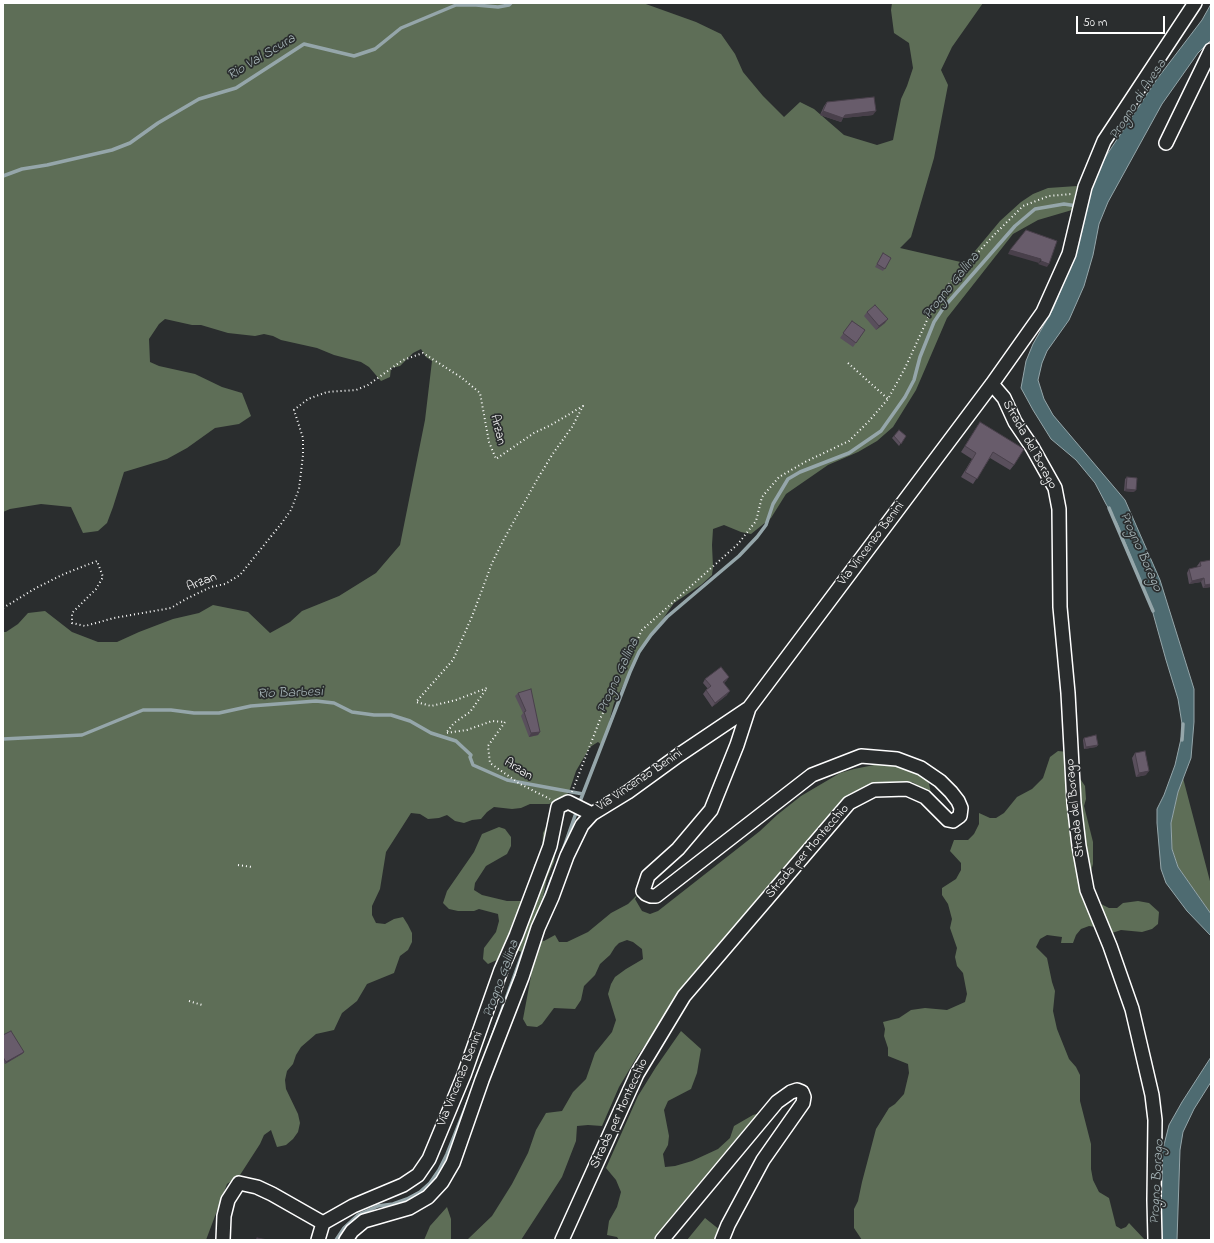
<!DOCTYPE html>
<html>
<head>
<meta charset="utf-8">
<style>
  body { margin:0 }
  #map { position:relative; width:1214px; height:1243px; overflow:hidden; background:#2a2d2e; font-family:"Indie Flower",sans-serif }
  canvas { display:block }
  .frame { position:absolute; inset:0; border:4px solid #fff; pointer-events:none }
  .scale { position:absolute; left:1076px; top:16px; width:89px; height:18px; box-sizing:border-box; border:2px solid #fff; border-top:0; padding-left:5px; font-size:12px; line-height:14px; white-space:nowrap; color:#fff; -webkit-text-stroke:3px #2a2d2e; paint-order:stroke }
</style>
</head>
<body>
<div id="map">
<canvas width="1214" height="1243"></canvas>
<div class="frame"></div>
<div class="scale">50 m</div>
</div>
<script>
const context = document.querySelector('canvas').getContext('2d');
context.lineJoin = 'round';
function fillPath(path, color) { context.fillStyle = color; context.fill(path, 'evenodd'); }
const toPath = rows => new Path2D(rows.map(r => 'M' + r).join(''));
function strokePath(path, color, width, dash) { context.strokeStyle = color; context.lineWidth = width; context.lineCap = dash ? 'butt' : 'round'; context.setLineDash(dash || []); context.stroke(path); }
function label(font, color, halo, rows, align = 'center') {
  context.font = font + ' "Indie Flower",sans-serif'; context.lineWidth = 3.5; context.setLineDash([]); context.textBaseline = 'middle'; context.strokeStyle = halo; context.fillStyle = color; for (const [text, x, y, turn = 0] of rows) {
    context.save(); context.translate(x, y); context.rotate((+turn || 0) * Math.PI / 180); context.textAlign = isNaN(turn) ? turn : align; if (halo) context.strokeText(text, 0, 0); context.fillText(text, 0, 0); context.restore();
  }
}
fillPath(toPath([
  [3,3,643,3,696,22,721,34,735,54,743,72,763,96,784,117,800,102,814,109,844,135,877,145,893,140,901,99,907,86,913,68,909,43,894,33,891,10,892,3,983,3,952,47,941,70,948,85,934,158,911,237,900,248,965,263,1000,221,1021,202,1033,194,1048,188,1077,186,1072,210,1038,220,1013,234,947,318,916,390,893,427,877,441,858,452,828,465,786,494,771,518,751,534,741,532,724,525,713,529,712,545,713,567,712,575,701,585,674,603,660,623,637,658,614,703,603,746,598,742,590,747,576,771,570,789,566,797,549,804,530,804,521,808,512,809,494,807,487,812,481,819,472,820,464,823,455,821,447,815,439,818,428,819,420,814,411,813,386,852,380,889,372,906,372,915,376,923,385,924,394,919,403,917,408,925,412,933,412,942,408,950,400,956,394,973,367,984,357,1001,342,1013,334,1030,316,1034,301,1047,296,1055,293,1064,287,1071,285,1080,286,1089,298,1114,300,1123,298,1132,293,1139,286,1145,277,1147,271,1130,264,1135,260,1144,240,1175,227,1184,206,1240,3,1240,3,632,6,632,18,624,28,613,45,611,72,632,98,642,117,642,139,632,173,619,199,613,213,605,248,612,270,633,290,622,302,611,339,596,376,573,400,545,425,420,432,361,426,357,421,349,413,353,400,366,391,368,390,377,381,381,369,367,361,362,334,355,317,348,281,340,273,336,264,334,255,336,228,333,201,325,192,325,165,319,159,324,149,339,150,362,159,366,195,374,222,387,242,393,251,416,239,424,215,428,187,448,167,459,124,472,113,507,107,523,98,531,83,533,71,507,41,504,10,509,3,512],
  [1058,751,1068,752,1072,773,1081,780,1085,786,1086,799,1084,806,1093,842,1093,864,1087,885,1099,903,1109,908,1117,908,1123,903,1138,901,1149,903,1159,912,1158,924,1152,929,1142,932,1121,930,1112,933,1106,931,1103,928,1089,926,1081,929,1076,935,1073,943,1061,943,1062,937,1047,935,1040,939,1036,947,1047,958,1052,982,1055,991,1053,1011,1057,1029,1069,1059,1076,1067,1080,1075,1080,1101,1091,1144,1091,1169,1093,1180,1099,1192,1109,1198,1116,1226,1121,1229,1126,1227,1129,1223,1145,1240,862,1240,854,1228,854,1209,858,1201,862,1182,876,1129,889,1108,895,1104,904,1094,909,1073,908,1064,888,1056,888,1048,884,1036,885,1029,883,1022,899,1018,911,1010,925,1008,947,1010,965,1002,967,994,963,973,957,966,955,957,957,948,950,928,952,919,948,904,942,895,942,888,956,879,961,870,961,863,950,851,954,840,968,840,974,834,979,824,979,813,990,818,996,818,1004,813,1017,797,1032,789,1043,778,1050,757],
  [889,762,927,775,931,793,912,782,856,794,826,820,772,883,692,979,638,1055,619,1087,602,1126,588,1125,577,1126,576,1141,562,1177,521,1240,424,1240,430,1226,447,1207,451,1219,451,1240,468,1239,492,1216,512,1184,528,1153,536,1130,546,1113,562,1111,573,1092,586,1079,595,1053,612,1032,616,1020,608,994,611,984,615,977,626,969,643,959,642,949,633,942,627,940,619,943,615,947,610,955,600,964,595,975,584,986,581,1000,575,1009,554,1008,542,1024,537,1027,527,1026,523,1019,531,976,528,971,522,952,513,949,499,959,488,964,483,959,484,948,496,932,499,921,498,914,479,909,474,911,458,911,449,909,443,903,447,891,474,852,482,834,499,827,505,829,511,837,511,846,507,854,486,866,475,883,474,890,482,895,507,901,524,901,530,890,534,865,542,853,543,833,547,825,554,838,556,849,554,862,547,878,534,939,544,941,555,935,559,942,567,942,588,932,611,913,628,904,638,894,635,899,642,911,650,914,658,911,760,831,777,815,801,796,840,773,854,769],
  [1183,778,1211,885,1211,914,1178,867,1172,849,1171,823,1178,792],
  [681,1031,701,1049,697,1073,691,1089,668,1101,664,1110,669,1136,668,1145,663,1154,665,1167,675,1166,692,1161,718,1149,730,1138,734,1126,753,1115,767,1111,660,1240,619,1240,617,1237,607,1235,609,1221,617,1207,621,1192,616,1180,606,1168,638,1096,656,1067],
  [705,1218,720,1230,716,1240,687,1240]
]), '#5e6e57');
const water = toPath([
  [1211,4,1211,40,1198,53,1162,104,1108,202,1099,224,1093,255,1084,286,1069,320,1047,351,1042,363,1038,380,1044,399,1053,415,1125,500,1160,580,1194,689,1194,722,1191,758,1178,792,1171,823,1172,849,1178,867,1211,914,1211,936,1187,911,1166,883,1161,869,1157,823,1157,809,1164,795,1175,765,1183,730,1178,699,1166,660,1151,606,1117,523,1106,504,1095,483,1076,460,1051,439,1033,410,1021,388,1026,361,1033,344,1053,309,1062,287,1089,192,1095,175,1108,153,1157,79,1202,20,1211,4],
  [1211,1057,1211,1082,1194,1109,1183,1132,1180,1150,1177,1240,1161,1240,1162,1153,1169,1125,1182,1102,1211,1057]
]);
fillPath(water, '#4e6b71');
strokePath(water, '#95a6aa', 1);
strokePath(toPath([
  [3,176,22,169,47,165,112,150,130,143,158,123,199,99,236,88,304,44,354,56,375,49,401,28,456,5,476,5,498,7,509,5,511,3],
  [1109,508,1153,611],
  [3,739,82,735,143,710,171,710,194,713,219,713,251,706,316,701,334,703,352,712,374,715,391,715,410,721,431,733,456,741,471,755,470,757,473,765,507,780,583,794],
  [1182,740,1183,724],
  [579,804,630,672,639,652,651,635,667,617,739,556,757,537,766,525,773,504,788,479,800,472,849,453,881,431,905,397,914,380,920,357,934,322,944,307,1015,226,1035,209,1064,204,1077,206],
  [562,853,577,810],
  [543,902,552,878],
  [491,1040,523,952],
  [336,1240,344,1228,358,1215,378,1206,393,1204,407,1199,420,1192,430,1183,439,1170,447,1154,469,1099]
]), '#95a6aa', 3.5);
const minor = toPath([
  [1166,143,1211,50],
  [992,384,1004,398,1015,422,1032,447,1055,488,1059,509,1060,607,1068,693,1074,803,1079,846,1087,890,1110,946,1132,1009,1152,1095,1155,1120,1154,1200,1155,1240],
  [223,1240,224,1216,228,1200,239,1183,257,1187,272,1194,323,1223],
  [318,1240,323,1223,353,1206,403,1185,418,1175,429,1159,464,1075,501,970,516,936,550,846,558,807,568,802,592,814],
  [346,1240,352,1231,364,1221,409,1208,428,1197,442,1182,453,1163,460,1143,482,1080,522,977,538,928,552,897,567,856,582,825,592,814,628,792,679,755,749,708,992,384,1043,312,1069,254,1085,187,1104,141,1195,3],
  [562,1240,637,1074,684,996,849,803,874,790,907,789,925,797,948,820,953,821,960,816,961,808,958,801,951,792,940,781,921,768,897,759,861,756,812,775,656,896,651,896,646,894,643,891,648,876,678,849,711,810,737,745,749,708],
  [662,1240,777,1102,791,1092,797,1090,802,1092,804,1097,803,1103,763,1160,728,1225,722,1240]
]);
strokePath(minor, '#fff', 16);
strokePath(toPath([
  [848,363,888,399],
  [3,608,36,588,64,574,97,561,103,577,96,589,72,613,72,623,85,626,114,618,171,608,186,599,211,587,225,584,240,575,281,524,291,510,299,489,303,455,303,438,294,410,308,399,327,392,356,390,368,385,403,360,423,353,462,378,480,393,489,442,496,459,534,433,551,425,583,406,572,427,552,455,538,478,504,539,492,563,473,614,453,660,416,702,431,706,456,700,487,688,470,712,454,723,446,733,467,730,492,721,505,722,488,746,490,763,520,784,550,799],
  [572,792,601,717,642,630,738,544,756,521,762,497,779,477,805,462,849,441,869,421,888,399,906,366,928,318,948,285,994,235,1023,206,1049,196,1071,194],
  [238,865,252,867],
  [189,1001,202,1005]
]), '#fff', 2, [1, 3]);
strokePath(minor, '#2a2d2e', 13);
fillPath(toPath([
  [827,102,873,115,843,118,841,122,820,115,824,106],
  [883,253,891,258,883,271,875,267],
  [867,312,885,323,876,330,864,316],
  [852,321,865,330,853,347,840,338],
  [980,422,1014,465,1010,470,990,458,973,484,961,477,972,459,961,452],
  [899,430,906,436,899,446,892,438],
  [1127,477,1134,492,1124,491,1125,479],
  [1200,562,1211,587,1203,588,1201,582,1189,584,1187,573,1189,569,1198,567,1197,566],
  [729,677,726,681,724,683,727,695,712,707,703,694,706,690,708,689,703,683,705,679],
  [518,693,540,732,538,735,529,737,521,716,523,713,515,696],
  [1084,738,1098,745,1096,747,1084,749,1083,740],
  [1135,753,1146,775,1136,777,1132,758],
  [3,1035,24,1052,22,1054,5,1064,3,1061]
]), '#594f5c');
fillPath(toPath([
  [823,111,845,115,876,111,873,115,843,118,841,122,820,115],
  [1010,250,1041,259,1039,263,1008,254],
  [1041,261,1049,264,1047,267,1038,264],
  [888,319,885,323,876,330,879,326],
  [1126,489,1136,490,1134,492,1124,491],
  [1204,578,1201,582,1189,584,1192,581],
  [1211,584,1211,587,1203,588,1205,585],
  [729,677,726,681,720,686,723,682],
  [730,691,727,695,712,707,715,703],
  [540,732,538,735,529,737,531,733],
  [1098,745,1096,747,1084,749,1086,747],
  [1149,771,1146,775,1136,777,1139,773],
  [24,1052,22,1054,5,1064,6,1062]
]), '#49404b');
const building = toPath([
  [874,97,876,111,845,115,843,118,823,111,827,102,874,97],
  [1026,230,1057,241,1049,264,1041,261,1041,259,1010,250,1026,230],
  [883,253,891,258,885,269,877,264,883,253],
  [875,305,888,319,879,326,867,312,875,305],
  [852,321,865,330,856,343,843,333,852,321],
  [980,422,1024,449,1014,465,993,452,977,479,965,472,976,453,965,446,980,422],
  [899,430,906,436,901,444,894,436,899,430],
  [1127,477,1137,478,1136,490,1126,489,1127,477],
  [1211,560,1211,584,1205,585,1204,578,1192,581,1189,569,1201,566,1200,562,1211,560],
  [721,667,729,677,723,682,730,691,715,703,706,690,711,686,705,679,721,667],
  [531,689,540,732,531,733,524,712,526,711,518,693,531,689],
  [1096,735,1098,745,1086,747,1084,738,1096,735],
  [1145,751,1149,771,1139,773,1135,753,1145,751],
  [11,1031,24,1052,6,1062,3,1057,3,1035,11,1031],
  [257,1238,268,1240,256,1240,257,1238]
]);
fillPath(building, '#685c6b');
strokePath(building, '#49404b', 1);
label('13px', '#fff', '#2a2d2e', [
  ["Arzan",497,430,76],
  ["Strada del Borago",1029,445,61],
  ["Via Vincenzo Benini",872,544,-53],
  ["Arzan",202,583,-21],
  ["Arzan",518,770,32],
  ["Via Vincenzo Benini",640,781,-34],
  ["Strada del Borago",1076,808,-96],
  ["Strada per Montecchio",808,852,-49],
  ["Via Vincenzo Benini",461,1079,-68],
  ["Strada per Montecchio",620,1114,-65]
]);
label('italic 14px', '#a6b5b8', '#2a2d2e', [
  ["Rio Val Scura",262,58,-31],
  ["Progno di Avesa",1139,100,-57],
  ["Progno Gallina",952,286,-51],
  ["Progno Borago",1140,552,66],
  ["Progno Gallina",619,676,-65],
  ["Rio Barbesi",290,694,-2],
  ["Progno Gallina",502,979,-70],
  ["Progno Borago",1158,1182,-87]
]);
</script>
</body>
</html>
